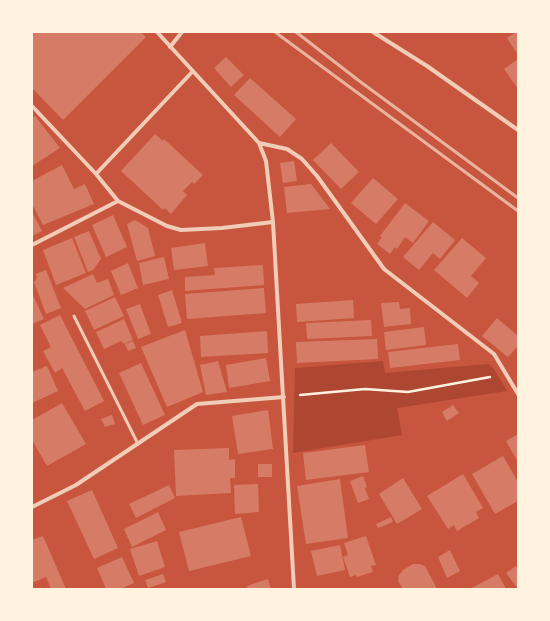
<!DOCTYPE html>
<html>
<head>
<meta charset="utf-8">
<style>
  body { margin:0 }
  #map { position:relative; width:550px; height:621px; overflow:hidden; background:#c8553d; font-family:Lato,sans-serif }
  canvas { display:block }
  .frame { position:absolute; inset:0; border:33px solid #fff3e0; pointer-events:none }
</style>
</head>
<body>
<div id="map">
<canvas width="550" height="621"></canvas>
<div class="frame"></div>
</div>
<script>
const context = document.querySelector('canvas').getContext('2d');
context.lineJoin = 'round';
function fillPath(path, color) { context.fillStyle = color; context.fill(path, 'evenodd'); }
const toPath = rows => new Path2D(rows.map(r => 'M' + r).join(''));
function strokePath(path, color, width, dash) { context.strokeStyle = color; context.lineWidth = width; context.lineCap = dash ? 'butt' : 'round'; context.setLineDash(dash || []); context.stroke(path); }
fillPath(toPath([
  [383,361,385,373,489,364,494,369,507,391,397,408,402,435,293,453,295,368]
]), '#ae4732');
fillPath(toPath([
  [32,32,141,32,146,37,63,120,32,88],
  [516,32,518,32,518,55,507,38],
  [226,57,244,75,231,87,214,68],
  [518,59,518,89,504,69],
  [250,78,296,119,280,137,234,95],
  [35,116,60,148,32,166,32,118],
  [155,134,163,141,164,139,203,175,194,184,192,182,183,191,187,195,171,214,165,208,163,210,121,171],
  [331,143,359,172,341,189,313,160],
  [294,161,297,181,283,183,280,163],
  [62,165,74,189,85,184,94,204,43,225,32,204,32,181],
  [373,178,398,199,376,224,351,203],
  [311,184,330,209,287,213,284,187],
  [405,203,429,221,413,243,405,237,397,249,395,247,390,254,377,244,382,237,380,236],
  [32,212,42,231,32,236],
  [113,215,127,247,106,257,92,225],
  [135,220,148,228,155,256,137,261,127,224],
  [433,222,455,240,440,259,433,253,419,270,403,257],
  [89,231,101,259,93,270,88,272,74,237],
  [72,238,86,273,56,285,43,250],
  [462,238,486,258,471,276,479,283,467,298,434,270],
  [205,243,208,266,174,270,171,248],
  [164,257,169,279,143,285,139,263],
  [128,263,138,288,121,295,111,271],
  [263,265,264,285,185,291,185,277,215,275,214,268],
  [46,270,61,308,46,314,34,282,37,278,36,274],
  [93,274,97,283,108,279,114,295,85,309,63,288],
  [264,288,266,313,187,319,185,294],
  [172,290,182,323,168,327,158,295],
  [32,293,44,319,32,324],
  [115,297,124,316,94,330,85,311],
  [353,300,354,318,297,322,296,304],
  [399,302,400,309,410,308,411,324,384,327,381,303],
  [140,304,151,334,138,339,126,309],
  [60,315,104,401,85,411,62,368,55,373,43,351,51,347,40,325],
  [497,318,518,336,518,346,508,357,482,336],
  [124,319,133,340,124,344,121,341,104,349,96,332],
  [371,320,372,336,307,339,306,323],
  [424,327,426,345,386,350,384,332],
  [185,330,203,392,167,407,141,347],
  [267,331,268,353,201,357,200,336],
  [377,339,378,359,297,363,296,342],
  [133,341,136,348,128,351,125,344],
  [458,344,460,360,390,368,388,352],
  [266,358,270,381,229,388,226,365],
  [218,361,227,392,206,395,200,365],
  [141,363,165,415,143,425,119,373],
  [47,366,58,391,32,403,32,372],
  [62,403,86,444,47,466,32,440,32,420],
  [453,405,459,413,447,421,442,412],
  [268,410,273,449,238,454,232,416],
  [112,415,115,424,105,427,101,419],
  [518,434,518,462,506,441],
  [365,445,369,472,306,480,303,453],
  [229,448,229,460,235,459,235,478,230,478,231,493,176,496,174,450],
  [503,456,518,482,518,501,495,514,472,474],
  [258,464,272,464,272,477,258,477],
  [463,474,483,508,476,512,479,518,457,531,454,525,448,529,427,496],
  [363,476,367,487,365,488,369,499,358,503,350,481],
  [403,478,422,509,397,524,379,494],
  [340,479,348,538,306,544,297,486],
  [258,484,259,512,235,514,234,485],
  [169,485,175,498,136,518,129,504],
  [92,490,118,548,94,559,67,501],
  [158,512,166,530,132,547,124,529],
  [241,517,251,556,189,571,179,532],
  [391,517,393,522,378,528,376,524],
  [43,536,66,589,51,589,46,577,32,583,32,540],
  [366,536,376,565,371,566,373,572,357,577,356,575,350,577,343,557,348,555,344,543],
  [157,541,165,567,139,576,130,549],
  [340,545,345,570,317,576,311,551],
  [450,550,460,571,447,578,438,557],
  [122,557,134,583,120,589,106,589,97,568],
  [413,564,419,564,425,566,437,589,403,589,398,581,399,575,403,570],
  [516,566,518,569,518,589,506,573],
  [163,574,166,582,148,588,145,580],
  [498,574,506,589,470,589],
  [268,579,271,589,248,589,247,586]
]), '#d67c66');
strokePath(toPath([
  [300,395,365,389,408,392,490,377]
]), '#fff3e0', 2.5);
strokePath(toPath([
  [74,316,138,444]
]), '#f1ccb7', 3);
strokePath(toPath([
  [157,32,259,143,266,161,273,222,294,589],
  [373,32,427,66,518,130],
  [170,47,182,32],
  [32,106,96,174,118,201],
  [259,143,287,149,302,159,317,176,384,269,494,354,518,394],
  [96,174,193,71],
  [32,245,118,201,167,226,181,230,222,228,273,222],
  [32,507,76,485,197,404,284,397]
]), '#f1ccb7', 4);
strokePath(toPath([
  [275,32,518,211],
  [296,32,358,80,518,198]
]), '#e9b49f', 3);
</script>
</body>
</html>
